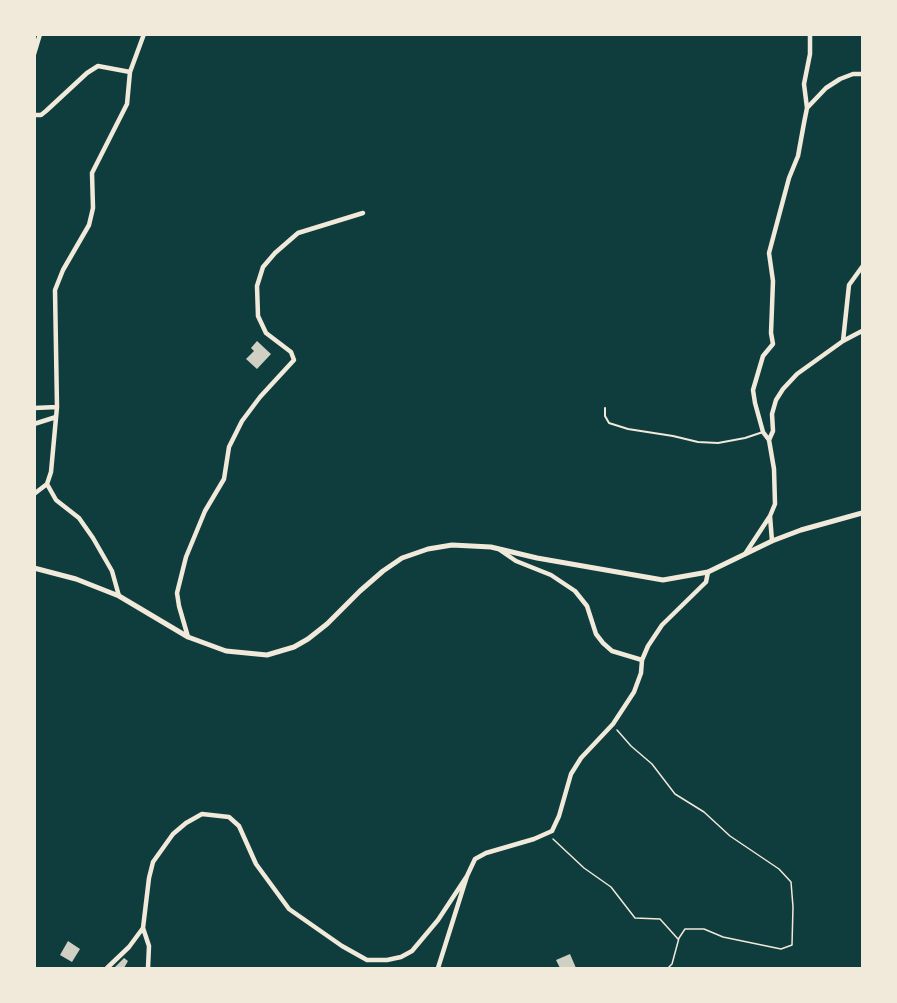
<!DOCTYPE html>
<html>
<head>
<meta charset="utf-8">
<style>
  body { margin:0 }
  #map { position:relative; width:897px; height:1003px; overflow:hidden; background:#0f3d3e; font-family:"Asap Condensed",sans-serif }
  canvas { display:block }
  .frame { position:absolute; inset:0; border:36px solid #f1e9da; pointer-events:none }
</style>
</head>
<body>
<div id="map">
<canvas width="897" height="1003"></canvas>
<div class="frame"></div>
</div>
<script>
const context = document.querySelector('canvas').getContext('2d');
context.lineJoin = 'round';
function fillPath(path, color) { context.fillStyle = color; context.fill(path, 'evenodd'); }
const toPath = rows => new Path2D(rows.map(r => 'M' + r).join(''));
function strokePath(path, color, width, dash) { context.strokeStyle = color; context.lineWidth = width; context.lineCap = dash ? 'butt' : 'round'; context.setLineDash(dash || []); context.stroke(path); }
fillPath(toPath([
  [257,341,271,354,257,369,246,359,254,351,251,348],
  [68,941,80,949,72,962,60,955],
  [570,954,576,968,560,968,556,960],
  [124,958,128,961,124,968,114,968]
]), '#cfcfc3');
strokePath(toPath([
  [617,730,631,746,652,764,675,794,704,812,730,836,779,869,791,882,793,907,792,945,781,949,723,937,704,929,685,929,679,938,672,964,668,968],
  [553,839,584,868,611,887,635,918,660,919,678,939]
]), '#f1e9da', 1.5);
strokePath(toPath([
  [605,408,605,416,609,423,628,429,673,436,698,442,718,443,745,438,763,432]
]), '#f1e9da', 2);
strokePath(toPath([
  [34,54,40,34],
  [807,108,826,88,840,79,853,74,862,74],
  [34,115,41,115,46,111,87,73,98,66,130,72],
  [843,341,862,331],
  [34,408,57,407],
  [34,424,56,417],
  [769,440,763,432,755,403,753,390,763,356,773,344,771,333,773,281,769,253,789,178,798,156,804,123,807,108,804,84,810,54,810,34],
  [769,440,773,431,772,414,776,400,783,389,797,374,843,341,849,285,862,267],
  [769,440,774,469,775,504,770,516,772,541],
  [47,484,56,500,79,518,93,538,112,571,119,596],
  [34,494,47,484,51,472,57,407,55,290,63,270,89,225,93,208,92,173,127,104,130,72,144,34],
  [500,550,516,561,551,575,575,591,587,606,596,634,603,643,612,651,642,660],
  [745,554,770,516],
  [188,637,179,606,177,593,186,557,205,511,224,479,229,447,242,421,260,397,294,360,291,352,266,333,258,316,257,286,263,267,275,253,298,233,363,213],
  [143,928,149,946,148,968],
  [107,968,129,947,143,928,149,878,153,862,173,834,186,823,202,814,229,817,239,826,256,864,289,909,342,946,367,960,387,960,401,957,412,951,438,920,467,876],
  [438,968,467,876,475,859,486,853,534,839,552,831,559,816,571,774,581,758,613,724,634,692,641,673,642,660,648,646,662,625,706,582,708,572]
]), '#f1e9da', 4.5);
strokePath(toPath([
  [34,568,76,579,119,596,188,637,226,651,267,655,294,647,308,639,327,624,360,591,383,571,402,558,428,549,452,545,491,547,537,558,663,580,708,572,772,541,801,530,862,513]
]), '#f1e9da', 5);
</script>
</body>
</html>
